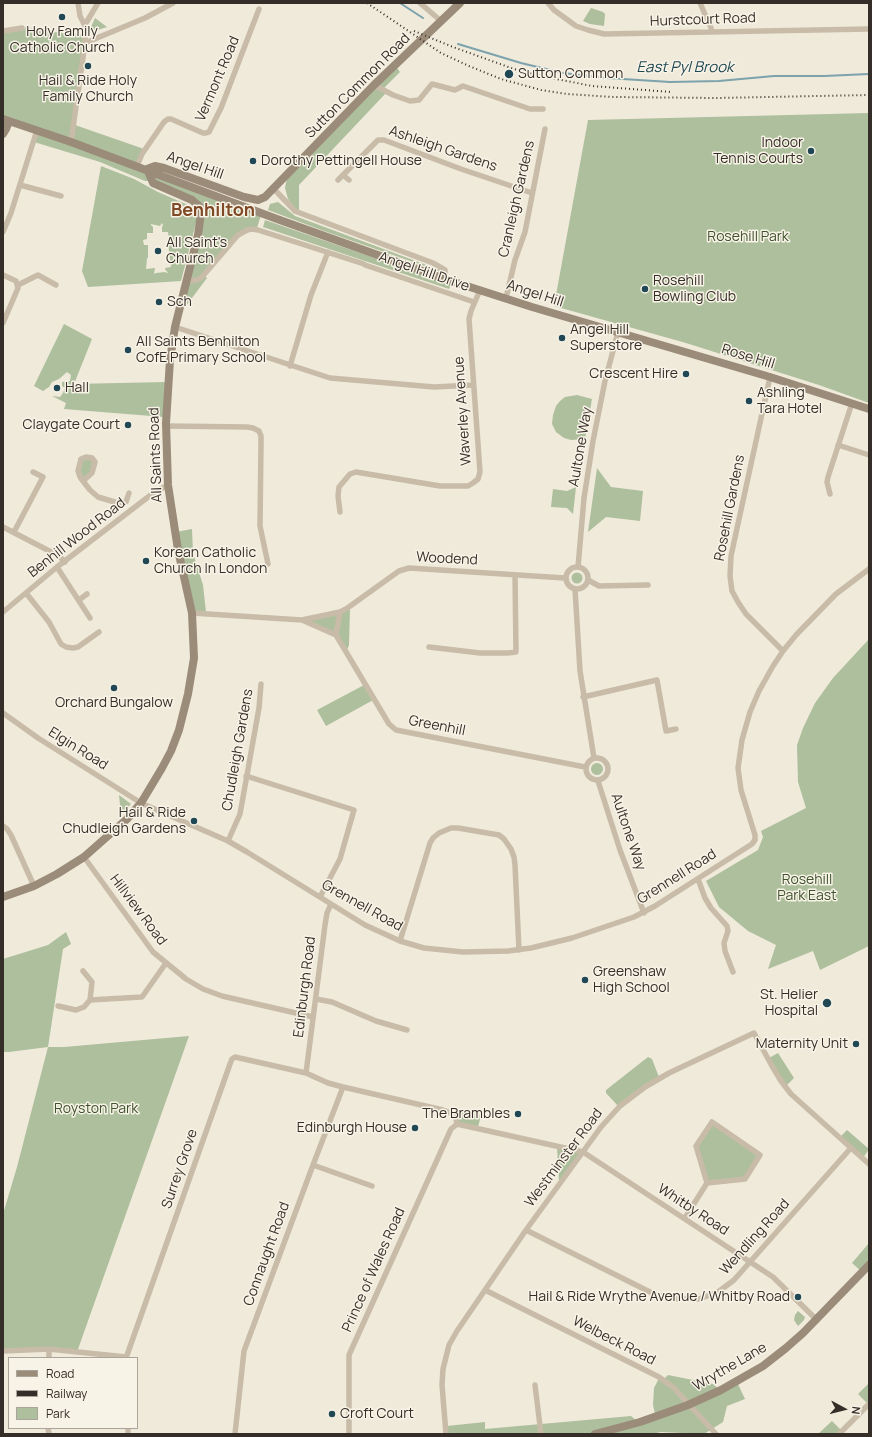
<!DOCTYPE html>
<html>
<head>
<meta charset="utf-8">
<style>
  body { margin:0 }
  #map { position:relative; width:872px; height:1437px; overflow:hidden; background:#f0eadb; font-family:Manrope,sans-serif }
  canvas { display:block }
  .frame { position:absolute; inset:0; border:4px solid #352e28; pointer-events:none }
  .legend { position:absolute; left:8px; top:1357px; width:130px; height:72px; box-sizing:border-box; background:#f8f3e7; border:1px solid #aaa49b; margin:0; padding:5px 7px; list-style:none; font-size:12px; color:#352e28 }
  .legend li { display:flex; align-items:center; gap:8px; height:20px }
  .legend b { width:20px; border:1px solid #aaa49b }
  .north { position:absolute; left:824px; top:1389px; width:40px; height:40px; -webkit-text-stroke:3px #f8f3e7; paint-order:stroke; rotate:97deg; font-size:11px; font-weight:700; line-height:16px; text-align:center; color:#352e28 }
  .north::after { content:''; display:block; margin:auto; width:14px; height:18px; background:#352e28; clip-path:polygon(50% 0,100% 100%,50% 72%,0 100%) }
</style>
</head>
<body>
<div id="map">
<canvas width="872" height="1437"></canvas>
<div class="frame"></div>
<ul class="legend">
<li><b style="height:5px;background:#9b8b79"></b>Road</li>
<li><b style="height:5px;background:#352e28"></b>Railway</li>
<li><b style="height:11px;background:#adbf9c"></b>Park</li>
</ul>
<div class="north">N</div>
</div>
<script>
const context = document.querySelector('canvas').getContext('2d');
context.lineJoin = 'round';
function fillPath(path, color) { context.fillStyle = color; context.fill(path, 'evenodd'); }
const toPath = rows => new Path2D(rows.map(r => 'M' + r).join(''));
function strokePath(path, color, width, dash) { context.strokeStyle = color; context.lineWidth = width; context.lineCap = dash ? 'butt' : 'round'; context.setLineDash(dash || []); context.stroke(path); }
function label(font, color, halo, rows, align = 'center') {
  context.font = font + ' Manrope,sans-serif'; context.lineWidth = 3; context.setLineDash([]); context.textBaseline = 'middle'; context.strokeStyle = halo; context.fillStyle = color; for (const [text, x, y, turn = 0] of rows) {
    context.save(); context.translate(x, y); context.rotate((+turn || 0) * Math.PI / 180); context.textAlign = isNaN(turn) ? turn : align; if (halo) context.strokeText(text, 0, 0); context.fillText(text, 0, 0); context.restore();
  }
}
fillPath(toPath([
  [591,8,603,12,605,14,604,26,590,24,583,21],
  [95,18,107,27,91,32,91,27],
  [26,26,37,31,82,34,84,44,70,140,3,119,3,33,24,30],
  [395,65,400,72,381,91,386,93,299,185,299,212,296,210,288,199,285,188,287,178],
  [869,113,869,403,819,385,686,343,554,306,588,120],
  [75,125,144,149,137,164,73,141],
  [38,134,145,171,150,181,145,181,100,162,34,142],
  [101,166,134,179,158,192,195,208,197,213,197,219,181,281,88,287,82,271],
  [162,223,163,225,162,227,162,232,168,232,169,239,172,239,172,243,168,243,171,267,165,268,166,271,168,272,167,273,165,272,156,273,154,274,155,268,146,269,147,258,148,258,148,245,144,245,143,240,147,239,147,233,153,233,153,227,151,225,151,224,160,226],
  [150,172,261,215,257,228,245,229,204,275,207,278,186,306,182,306,201,206,155,181],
  [278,202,295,216,440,270,439,271,324,231,268,210,270,204],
  [265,220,450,284,450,287,449,289,263,227],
  [64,324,92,339,74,384,166,382,164,417,64,409,66,403,52,396,60,397,63,393,65,388,62,386,62,382,70,381,71,375,67,372,59,379,52,382,49,387,43,391,34,386],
  [577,395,592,399,585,439,571,440,564,438,556,432,552,424,553,415,556,406,560,401,565,397],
  [87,458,91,459,92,462,91,471,83,478,80,470,83,460],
  [597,468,611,487,643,491,640,521,606,517,588,532],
  [576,487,573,514,567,508,551,507,553,489,567,491],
  [192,529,193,553,203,585,206,612,193,611,176,532],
  '571.5 578a5.5 5.5 0 1 1 11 0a5.5 5.5 0 1 1-11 0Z',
  [350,609,349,645,347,650,337,634,307,621],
  [869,639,869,946,820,970,813,951,768,969,776,945,748,931,719,907,706,881,758,850,763,837,761,831,806,808,798,782,797,745,803,728,815,703,833,678],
  [366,684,375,699,326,726,317,710],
  '591 769a6 6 0 1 1 12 0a6 6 0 1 1-12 0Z',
  [119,795,131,804,121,815],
  [66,932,71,944,63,949,48,1047,64,1047,189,1036,77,1352,3,1351,3,1214,17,1167,48,1047,9,1052,3,1052,3,959,48,945],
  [778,1053,794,1078,786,1086,769,1058],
  [648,1057,652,1059,659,1077,618,1106,606,1093,606,1090],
  [459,1110,481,1115,478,1127,458,1123,456,1115],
  [712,1122,760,1155,745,1179,707,1183,696,1146],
  [847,1130,869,1149,863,1158,840,1137],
  [557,1147,580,1152,559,1181],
  [869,1243,869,1264,862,1272,852,1263],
  [798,1311,805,1317,804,1320,798,1326,794,1320,795,1315],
  [668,1375,713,1384,721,1391,737,1382,745,1399,727,1406,723,1422,704,1434,661,1432,652,1434,600,1434,656,1418,653,1405,654,1388,659,1378,662,1381],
  [869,1383,869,1405,858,1394],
  [631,1416,638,1422,590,1434,448,1434,447,1426,485,1422,485,1429],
  [832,1421,842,1431,839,1434,818,1434]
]), '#adbf9c');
strokePath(toPath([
  [400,3,423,18],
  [458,44,521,63,563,73,607,78,670,82,719,81,774,76,824,76,869,74]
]), '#7ca2ac', 2);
strokePath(toPath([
  [78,3,80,16,85,26],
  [420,3,441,21],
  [548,3,554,10,576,26,588,30,604,34,869,29],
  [700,3,711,28,712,32],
  [3,31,22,28],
  [85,43,145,18,173,3],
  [374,85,393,95,410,101,419,100,432,84,455,90,463,86,530,109,543,109],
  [71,142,85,43,86,23,98,3],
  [137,166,142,154,164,122,168,119,171,119,203,133,206,133,209,132,221,108,259,9],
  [343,175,349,180],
  [338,180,378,140,384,140,461,169,532,193],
  [20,185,61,196],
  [274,189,295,211,300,213,433,263,445,270,445,279],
  [3,232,11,213,37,130],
  [365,265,474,302],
  [3,275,16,281,18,288,3,323],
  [187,281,197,280,202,277,238,235,247,230,252,229,258,230,364,264],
  [18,285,38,275,56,285],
  [506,298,515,260,525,232,545,129],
  [175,327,330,378,434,387,473,385],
  [290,366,311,295,328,252],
  [770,377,731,556,730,576,732,591,738,602,746,614,783,651],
  [166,426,247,427,253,428,259,431,261,436,261,444,260,526,268,564],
  [838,445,869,455],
  [83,481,92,473,95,462,92,458,86,457,81,459,78,471,80,477,83,481,90,490,98,497,118,503,126,502,129,493],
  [830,494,827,482,828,477,852,403],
  [340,512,338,496,339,487,350,474,356,472,440,486,468,486,473,483,478,479,480,472,469,319,471,311,480,290],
  [3,527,59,556,65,562],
  [14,532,43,477,33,472],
  '566 578a11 11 0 1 1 22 0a11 11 0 1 1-22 0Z',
  [57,567,90,618],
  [578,567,584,498,593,441,605,381,618,332],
  [588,580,599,586,648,585],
  [575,589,580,671,594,758],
  [26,593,49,622,61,644,66,647,73,648,78,647,99,632],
  [79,600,87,594],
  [3,612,57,567,152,494,168,485],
  [192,613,302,620,340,612,346,609,399,571,409,568,565,578],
  [302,620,336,635],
  [336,635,389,724,396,730,585,767],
  [336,635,340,612],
  [429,647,480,653,508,653,516,652,515,575],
  [583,697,657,680,666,731,676,729],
  [3,713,38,738,141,803,228,841,247,852,365,925,400,941,424,948,463,952,508,951,531,948,572,938,634,917,655,906,752,844,755,840,755,835,741,790,738,768,742,740,750,712,759,691,773,666,783,651,796,635,836,594,869,569],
  '586 769a11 11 0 1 1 22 0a11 11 0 1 1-22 0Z',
  [246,776,354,810,340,859,320,897],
  [598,781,620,850,644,913],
  [3,826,7,829,11,835,34,886],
  [228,841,240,814,259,708,261,684],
  [84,857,153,952,186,979,203,989,222,996,313,1017],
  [698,879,705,898,711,908,727,926,728,931,724,943,725,951,733,972],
  [400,941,430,843,433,838,439,833,451,828,458,828,499,835,504,839,511,849,514,857,515,865,519,950],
  [83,971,92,982,90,1000],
  [316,999,332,1002,376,1021,407,1030],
  [58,1006,76,1010,84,1007,90,1000,142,997,166,963],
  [306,1073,325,925,327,913,331,904],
  [313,1165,372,1186],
  [685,1218,707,1183,696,1146,712,1122,760,1155,745,1179,707,1183],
  [526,1230,654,1294,673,1299,699,1299,718,1292,734,1280,850,1149],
  [485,1290,659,1377,674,1388,716,1434],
  [3,1351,49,1349,126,1357],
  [49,1358,49,1349],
  [126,1358,230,1064,232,1059,235,1057,306,1073,328,1083,343,1087,443,1110,455,1115,457,1124,583,1152,773,1277,817,1320],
  [535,1385,541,1434],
  [48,1428,49,1434],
  [128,1428,128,1434],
  [235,1434,244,1351,313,1165,343,1087],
  [349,1434,349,1355,451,1129,457,1124],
  [446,1434,442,1385,443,1369,449,1345,457,1331,526,1230,601,1127,620,1106,645,1087,669,1073,754,1033,772,1066,781,1081,791,1094,869,1164],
  [839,1434,869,1404]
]), '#c8bca8', 5.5);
strokePath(toPath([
  [3,119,71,142,277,219,445,279,532,307,770,377,869,409],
  [3,134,6,129,9,121],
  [147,169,155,166,164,168,244,197,258,200,265,197,374,85,460,3],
  [3,897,34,886,57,874,84,857,127,819,141,803,162,768,171,751,179,730,188,694,194,658,192,613,178,550,168,485,166,423,170,360,175,327,198,235,201,213,200,207,192,200,153,183,147,169],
  [595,1434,640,1422,688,1405,721,1390,763,1366,786,1348,803,1333,869,1265]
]), '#9b8b79', 8);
strokePath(toPath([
  [367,3,441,53,469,66,501,79,541,90,567,94,614,97,717,98,869,95],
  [414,31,453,47,514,69,541,76,592,86,671,92]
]), '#352e28', 2, [1, 3]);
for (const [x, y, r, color] of [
  [62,17,4,"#204854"],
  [88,66,4,"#204854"],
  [509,74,5,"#204854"],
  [811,151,4,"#204854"],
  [253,161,4,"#204854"],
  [158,251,4,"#204854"],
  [645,289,4,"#204854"],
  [159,302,4,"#204854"],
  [562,338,4,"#204854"],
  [128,350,4,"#204854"],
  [686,374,4,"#204854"],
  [57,388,4,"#204854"],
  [749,401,4,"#204854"],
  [128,425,4,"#204854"],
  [146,561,4,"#204854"],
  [114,688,4,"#204854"],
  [194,821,4,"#204854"],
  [585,980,4,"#204854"],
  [827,1003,5,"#204854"],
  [856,1044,4,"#204854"],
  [518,1114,4,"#204854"],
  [415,1128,4,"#204854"],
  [798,1297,4,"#204854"],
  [332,1414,4,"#204854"]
]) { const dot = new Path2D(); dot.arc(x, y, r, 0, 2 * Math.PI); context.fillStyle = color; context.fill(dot); strokePath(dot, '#f8f3e7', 1.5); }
label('14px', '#352e28', '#f8f3e7', [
  ["Hurstcourt Road",703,20,-2],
  ["Vermont Road",218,79,-67],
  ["Sutton Common Road",358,86,-45],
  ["Ashleigh Gardens",443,149,19],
  ["Angel Hill",195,166,19],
  ["Cranleigh Gardens",517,199,-77],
  ["Angel Hill Drive",424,272,19],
  ["Angel Hill",535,294,18],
  ["Rose Hill",748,357,17],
  ["Waverley Avenue",463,411,-94],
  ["Aultone Way",581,447,-80],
  ["All Saints Road",156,455,-92],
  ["Rosehill Gardens",730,508,-79],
  ["Benhill Wood Road",77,538,-38],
  ["Woodend",447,559,3],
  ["Greenhill",437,726,11],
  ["Elgin Road",78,749,32],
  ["Chudleigh Gardens",238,750,-80],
  ["Aultone Way",628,832,71],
  ["Grennell Road",677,877,-32],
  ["Grennell Road",362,906,29],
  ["Hillview Road",138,910,53],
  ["Edinburgh Road",305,987,-83],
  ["Westminster Road",564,1158,-53],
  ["Surrey Grove",180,1169,-71],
  ["Whitby Road",693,1210,33],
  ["Wendling Road",755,1237,-48],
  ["Connaught Road",267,1254,-70],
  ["Prince of Wales Road",374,1270,-66],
  ["Welbeck Road",614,1341,27],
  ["Wrythe Lane",730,1367,-30]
]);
label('14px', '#352e28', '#f8f3e7', [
  ["Holy Family",62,32,"center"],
  ["Catholic Church",62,48,"center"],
  ["Sutton Common",518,74],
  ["Hail & Ride Holy",88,81,"center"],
  ["Family Church",88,97,"center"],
  ["Indoor",803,143,"right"],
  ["Tennis Courts",803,159,"right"],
  ["Dorothy Pettingell House",261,161],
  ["All Saint's",166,243],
  ["Church",166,259],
  ["Rosehill",653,281],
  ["Bowling Club",653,297],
  ["Sch",167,302],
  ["Angel Hill",570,330],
  ["Superstore",570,346],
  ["All Saints Benhilton",136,342],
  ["CofE Primary School",136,358],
  ["Crescent Hire",678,374,"right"],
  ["Hall",65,388],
  ["Ashling",757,393],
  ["Tara Hotel",757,409],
  ["Claygate Court",120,425,"right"],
  ["Korean Catholic",154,553],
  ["Church In London",154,569],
  ["Orchard Bungalow",114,703,"center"],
  ["Hail & Ride",186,813,"right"],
  ["Chudleigh Gardens",186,829,"right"],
  ["Greenshaw",593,972],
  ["High School",593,988],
  ["St. Helier",818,995,"right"],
  ["Hospital",818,1011,"right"],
  ["Maternity Unit",848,1044,"right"],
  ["The Brambles",510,1114,"right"],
  ["Edinburgh House",407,1128,"right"],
  ["Hail & Ride Wrythe Avenue / Whitby Road",790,1297,"right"],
  ["Croft Court",340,1414]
], 'left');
label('14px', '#3e522d', '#f8f3e7', [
  ["Rosehill Park",748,237],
  ["Rosehill",807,880],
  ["Park East",807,896],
  ["Royston Park",96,1109]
]);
label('italic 15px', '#204854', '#f8f3e7', [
  ["East Pyl Brook",685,68]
]);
label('bold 18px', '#7f4925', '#f8f3e7', [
  ["Benhilton",213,211]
]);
</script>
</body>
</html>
